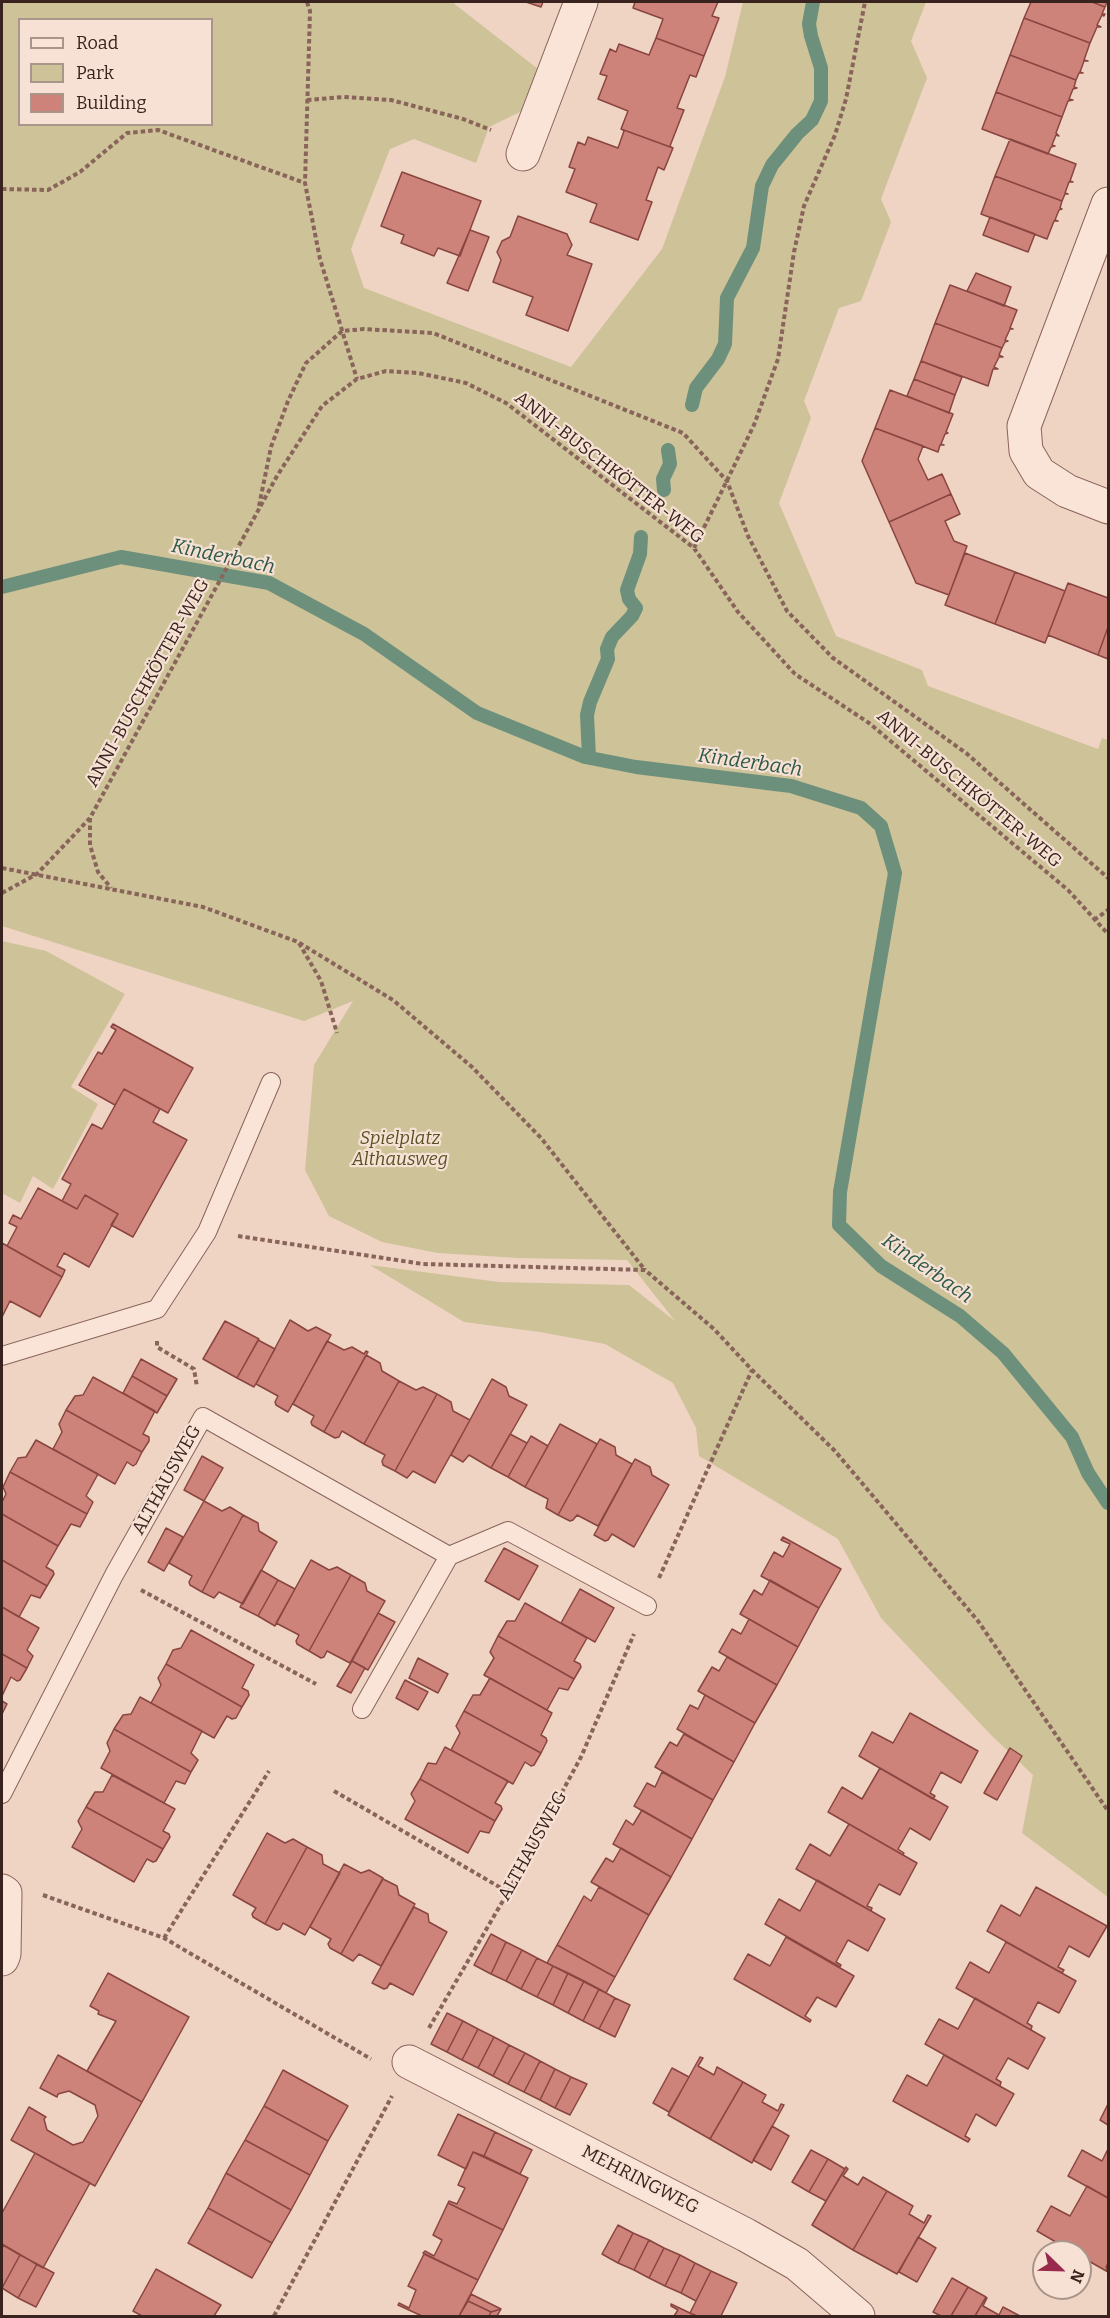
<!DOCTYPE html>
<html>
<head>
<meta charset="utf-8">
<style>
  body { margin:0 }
  #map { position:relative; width:1110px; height:2318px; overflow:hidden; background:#efd4c4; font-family:Bitter,serif }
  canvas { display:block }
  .frame { position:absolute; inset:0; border:3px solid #39231e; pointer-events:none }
  .legend { position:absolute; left:18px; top:18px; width:195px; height:108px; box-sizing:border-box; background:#f6e1d4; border:2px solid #aa958b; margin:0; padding:8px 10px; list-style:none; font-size:18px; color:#39231e }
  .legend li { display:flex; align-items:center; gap:12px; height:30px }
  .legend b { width:30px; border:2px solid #aa958b }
  .north { position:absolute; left:1032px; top:2240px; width:60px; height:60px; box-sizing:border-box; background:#f6e1d4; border:2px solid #aa958b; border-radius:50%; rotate:113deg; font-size:16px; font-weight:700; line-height:24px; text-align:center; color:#39231e }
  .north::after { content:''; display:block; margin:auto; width:21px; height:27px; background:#992a4e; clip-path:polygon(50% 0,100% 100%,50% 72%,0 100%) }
</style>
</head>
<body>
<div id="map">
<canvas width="1110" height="2318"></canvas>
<div class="frame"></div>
<ul class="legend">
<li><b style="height:8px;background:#f9e4d7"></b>Road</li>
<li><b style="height:16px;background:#cdc298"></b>Park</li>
<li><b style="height:16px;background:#cd827a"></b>Building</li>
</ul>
<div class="north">N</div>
</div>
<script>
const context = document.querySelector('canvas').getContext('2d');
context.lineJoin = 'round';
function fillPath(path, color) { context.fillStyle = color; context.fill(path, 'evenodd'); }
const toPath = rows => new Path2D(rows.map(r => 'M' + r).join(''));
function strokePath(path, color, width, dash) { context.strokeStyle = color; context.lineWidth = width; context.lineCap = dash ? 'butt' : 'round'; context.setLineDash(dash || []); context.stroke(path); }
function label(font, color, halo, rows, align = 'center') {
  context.font = font + ' Bitter,serif'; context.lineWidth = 4.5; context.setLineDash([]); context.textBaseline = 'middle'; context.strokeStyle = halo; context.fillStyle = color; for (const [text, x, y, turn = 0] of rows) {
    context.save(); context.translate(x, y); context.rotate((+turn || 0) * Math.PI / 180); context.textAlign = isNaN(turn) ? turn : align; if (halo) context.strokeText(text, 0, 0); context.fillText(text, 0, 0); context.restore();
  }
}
fillPath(toPath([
  [2,2,452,2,538,69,522,111,489,127,476,163,414,139,390,149,351,249,364,288,571,367,662,249,725,77,743,2,926,2,911,41,927,78,881,199,891,222,861,301,839,308,804,401,811,418,779,503,836,636,922,670,928,686,1098,749,1102,738,1108,740,1108,1897,1022,1833,1033,1775,991,1735,881,1618,838,1539,699,1456,696,1428,673,1383,605,1344,540,1332,464,1322,370,1265,499,1282,629,1285,675,1321,627,1260,518,1258,438,1253,382,1242,329,1216,305,1170,314,1065,353,1001,304,1021,2,926],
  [20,20,212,20,212,124,20,124],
  [2,941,46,951,125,994,71,1087,98,1104,53,1189,33,1176,20,1203,2,1193]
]), '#cdc298');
strokePath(toPath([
  [692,405,696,388,718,359,725,344,727,298,753,248,762,186,772,165,797,134,812,120,821,101,821,68,811,36,809,24,813,2],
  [664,490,663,479,670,464,668,450],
  [2,587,121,557,269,583,364,634,477,713,585,757,636,767,791,786,861,808,881,826,895,873,840,1192,839,1225,881,1266,960,1316,1003,1353,1072,1437,1088,1473,1108,1503],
  [589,757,587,715,590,702,608,659,607,649,612,637,632,616,636,608,629,599,627,590,640,554,641,537]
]), '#6d907c', 14);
const building = toPath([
  [526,2,543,2,541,7,526,2],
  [635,2,718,2,712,16,719,18,704,56,656,38,663,19,633,8,635,2],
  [1031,2,1092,2,1105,7,1102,14,1105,14,1104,16,1102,15,1097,25,1101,27,1097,27,1090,43,1024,18,1031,2],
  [1092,2,1107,2,1105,7,1092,2],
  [1024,18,1090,43,1084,60,1088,61,1084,61,1080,72,1083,73,1079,73,1076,80,1010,55,1024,18],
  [656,38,704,56,696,77,690,75,677,108,684,110,670,146,673,148,621,129,628,111,598,99,607,76,600,74,610,49,616,52,619,44,649,55,656,38],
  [1010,55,1076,80,1074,87,1077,88,1073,89,1069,99,1073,100,1068,101,1062,117,996,92,1010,55],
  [996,92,1062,117,1056,133,1059,136,1056,135,1052,145,1055,146,1051,147,1048,154,982,129,996,92],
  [621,129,673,148,664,170,658,167,646,200,652,202,638,240,590,222,597,204,566,192,575,169,569,167,578,142,585,145,588,137,618,148,624,131,621,129],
  [1010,139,1076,164,1070,181,1073,182,1069,182,1065,193,1068,194,1065,194,1062,201,995,176,1010,139],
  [402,172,481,201,460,256,438,248,434,256,401,243,404,235,381,226,402,172],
  [995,176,1062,201,1060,208,1062,209,1059,210,1055,220,1058,221,1054,221,1047,239,981,214,995,176],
  [518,216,567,234,572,245,567,255,592,264,568,331,526,315,533,297,493,282,501,260,497,252,502,241,510,237,518,216],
  [990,217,1035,234,1028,252,983,235,990,217],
  [470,230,489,237,468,291,447,283,470,230],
  [976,273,1011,287,1004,306,967,291,976,273],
  [950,285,1017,310,1010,328,1013,329,1010,329,1005,340,1008,341,1005,342,1002,348,935,323,950,285],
  [935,323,1002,348,999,355,1003,357,999,357,994,367,998,369,993,369,988,386,921,361,935,323],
  [921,361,962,377,955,395,914,379,921,361],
  [914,379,955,395,949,413,907,396,914,379],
  [890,390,953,414,946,432,948,433,945,434,941,444,944,445,940,445,938,452,875,428,890,390],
  [875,428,923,446,918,459,928,480,942,474,951,494,889,522,862,461,875,428],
  [951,494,960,514,945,521,954,541,967,546,949,595,916,583,889,522,951,494],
  [965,553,1015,572,995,624,945,605,965,553],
  [1015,572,1065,591,1045,643,995,624,1015,572],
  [1068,583,1108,598,1108,627,1098,655,1048,635,1068,583],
  [1108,627,1108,659,1098,655,1108,627],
  [113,1024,193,1068,168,1113,124,1089,115,1105,79,1085,98,1052,102,1054,116,1030,111,1027,113,1024],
  [124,1089,160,1109,153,1122,187,1140,133,1237,111,1225,118,1214,85,1195,77,1209,62,1201,71,1184,62,1179,92,1124,102,1129,124,1089],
  [38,1188,77,1209,85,1195,118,1214,89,1267,64,1253,57,1266,65,1270,62,1277,7,1246,17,1227,9,1223,13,1215,21,1219,38,1188],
  [2,1243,62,1277,40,1317,10,1301,2,1317,2,1243],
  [290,1320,308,1331,316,1327,331,1335,288,1412,276,1405,275,1402,278,1396,256,1384,290,1320],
  [225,1321,259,1339,237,1378,203,1359,225,1321],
  [258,1340,275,1349,254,1387,237,1378,258,1340],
  [327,1341,344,1350,352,1347,364,1354,366,1351,368,1352,324,1432,312,1425,311,1422,314,1416,293,1404,327,1341],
  [366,1355,380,1363,382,1371,399,1381,364,1444,342,1431,339,1437,335,1438,324,1432,366,1355],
  [141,1359,177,1379,167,1396,132,1376,141,1359],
  [132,1376,167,1396,157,1413,123,1393,132,1376],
  [93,1377,155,1411,143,1434,149,1437,149,1441,142,1452,66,1410,75,1396,83,1395,93,1377],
  [492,1379,506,1387,509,1396,527,1405,491,1468,469,1455,463,1462,451,1455,492,1379],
  [399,1381,416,1390,423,1387,437,1394,395,1471,383,1465,382,1461,385,1455,364,1444,399,1381],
  [437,1394,451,1402,453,1411,470,1420,435,1483,413,1471,407,1478,395,1471,437,1394],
  [66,1410,142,1452,136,1464,133,1466,127,1462,115,1484,53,1449,62,1432,59,1424,66,1410],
  [560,1424,597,1444,558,1515,546,1508,548,1499,525,1487,560,1424],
  [510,1434,527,1443,508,1477,491,1468,510,1434],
  [531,1436,548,1446,525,1487,508,1477,531,1436],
  [600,1439,615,1447,616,1455,632,1464,598,1526,577,1515,573,1520,570,1521,558,1515,600,1439],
  [36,1440,98,1474,86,1496,93,1502,87,1514,10,1472,18,1458,26,1457,36,1440],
  [202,1456,223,1468,204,1501,184,1490,202,1456],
  [635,1459,650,1467,652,1475,669,1485,634,1547,612,1534,608,1540,605,1541,594,1535,635,1459],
  [10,1472,87,1514,80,1527,71,1524,58,1546,2,1514,2,1502,6,1494,3,1487,10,1472],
  [204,1501,222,1511,230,1507,243,1515,202,1592,190,1585,189,1582,192,1576,169,1563,204,1501],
  [2,1514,58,1546,46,1567,53,1571,54,1574,47,1586,2,1560,2,1514],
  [243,1515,258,1523,259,1531,277,1542,243,1604,219,1592,214,1598,202,1592,243,1515],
  [166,1528,183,1537,164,1571,148,1562,166,1528],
  [783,1537,841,1569,819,1608,761,1576,774,1552,783,1557,790,1544,781,1540,783,1537],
  [504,1548,538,1566,519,1600,485,1581,504,1548],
  [2,1560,47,1586,40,1598,31,1595,19,1617,2,1607,2,1560],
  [311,1560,329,1570,337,1567,351,1575,309,1651,297,1644,296,1641,299,1635,276,1623,311,1560],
  [261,1570,278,1580,258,1616,240,1607,261,1570],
  [351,1575,365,1583,367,1591,385,1601,350,1663,327,1651,324,1657,321,1658,309,1651,351,1575],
  [278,1580,295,1589,275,1626,258,1616,278,1580],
  [770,1580,819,1608,798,1647,740,1614,754,1590,762,1595,770,1580],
  [580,1589,614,1608,595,1642,561,1623,580,1589],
  [525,1603,587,1638,574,1661,580,1664,581,1667,574,1679,498,1636,507,1621,515,1621,525,1603],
  [2,1607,39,1628,27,1650,33,1656,27,1668,2,1654,2,1607],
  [378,1613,395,1622,368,1670,352,1661,378,1613],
  [749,1619,798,1647,777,1685,719,1652,732,1629,741,1634,749,1619],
  [191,1630,254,1665,242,1688,248,1691,249,1695,242,1707,166,1664,173,1650,181,1648,191,1630],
  [498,1636,574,1679,568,1690,559,1688,547,1710,484,1675,494,1658,490,1652,498,1636],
  [2,1654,27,1668,20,1680,17,1681,11,1677,2,1696,2,1654],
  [727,1657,777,1685,755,1723,698,1691,712,1667,719,1671,727,1657],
  [418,1658,448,1674,438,1693,409,1678,418,1658],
  [352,1661,365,1668,351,1693,337,1686,352,1661],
  [166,1664,242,1707,236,1718,232,1719,227,1716,214,1738,151,1703,161,1685,158,1678,166,1664],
  [490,1678,552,1713,541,1735,546,1738,547,1741,541,1753,464,1711,473,1695,480,1695,490,1678],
  [405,1680,428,1692,418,1710,396,1698,405,1680],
  [705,1695,755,1723,734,1762,677,1729,690,1705,698,1709,705,1695],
  [140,1697,202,1731,191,1753,198,1760,191,1772,114,1729,123,1715,131,1714,140,1697],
  [2,1701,7,1704,2,1714,2,1701],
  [464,1711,541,1753,534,1765,531,1766,525,1762,513,1784,451,1750,460,1733,456,1726,464,1711],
  [910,1713,978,1751,961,1783,941,1772,930,1793,935,1796,933,1799,859,1756,872,1732,893,1743,910,1713],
  [114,1729,191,1772,185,1784,176,1781,164,1803,101,1768,110,1751,107,1743,114,1729],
  [684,1734,734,1762,713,1800,655,1767,670,1742,677,1746,684,1734],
  [445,1747,508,1781,495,1803,501,1806,502,1809,495,1821,420,1779,428,1763,436,1764,445,1747],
  [1010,1748,1022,1756,997,1800,984,1793,1010,1748],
  [880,1768,948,1807,930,1840,910,1828,898,1849,904,1853,903,1855,828,1812,842,1787,862,1799,880,1768],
  [662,1772,713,1800,692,1839,634,1806,647,1783,655,1787,662,1772],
  [112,1775,175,1809,163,1831,169,1834,170,1837,163,1849,86,1807,95,1792,103,1792,112,1775],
  [420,1779,495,1821,489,1833,480,1831,468,1853,405,1819,415,1801,411,1794,420,1779],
  [86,1807,163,1849,156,1861,153,1862,147,1859,134,1882,72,1847,82,1829,78,1821,86,1807],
  [642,1810,692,1839,671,1877,613,1844,626,1820,633,1825,642,1810],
  [849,1824,917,1863,900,1895,879,1884,867,1906,872,1908,871,1911,796,1869,810,1844,830,1856,849,1824],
  [267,1833,285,1843,293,1839,307,1847,265,1924,253,1917,252,1914,256,1908,233,1895,267,1833],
  [307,1847,322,1855,323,1864,340,1873,305,1935,283,1923,280,1929,277,1930,265,1924,307,1847],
  [621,1848,671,1877,649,1915,591,1882,606,1858,613,1862,621,1848],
  [344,1864,361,1873,369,1870,383,1878,341,1954,330,1948,328,1944,331,1939,310,1927,344,1864],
  [383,1879,397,1886,399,1895,415,1904,381,1966,359,1954,353,1961,341,1954,383,1879],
  [817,1880,885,1919,868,1951,848,1940,836,1962,841,1965,840,1967,765,1924,779,1899,800,1911,817,1880],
  [599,1887,649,1915,615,1977,557,1945,584,1896,591,1901,599,1887],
  [1036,1887,1107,1926,1089,1957,1069,1946,1058,1967,1064,1970,1062,1973,987,1931,1001,1905,1020,1916,1036,1887],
  [414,1907,428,1914,429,1922,447,1932,413,1995,390,1983,387,1988,384,1989,372,1983,414,1907],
  [491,1934,506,1942,491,1974,474,1965,491,1934],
  [786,1937,854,1976,836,2007,817,1997,805,2016,811,2020,810,2022,734,1979,748,1954,770,1966,786,1937],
  [506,1942,522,1950,506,1981,491,1974,506,1942],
  [1006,1942,1076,1981,1059,2013,1038,2002,1027,2023,1032,2026,1031,2030,956,1988,970,1962,989,1973,1006,1942],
  [557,1945,615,1977,606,1993,547,1963,557,1945],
  [522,1950,537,1958,521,1989,506,1981,522,1950],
  [537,1958,553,1966,537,1997,521,1989,537,1958],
  [553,1966,568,1973,553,2005,537,1997,553,1966],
  [108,1973,189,2017,142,2102,87,2071,116,2021,98,2014,99,2011,90,2006,108,1973],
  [568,1973,584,1981,568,2013,553,2005,568,1973],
  [584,1981,599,1989,583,2021,568,2013,584,1981],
  [599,1989,615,1998,599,2029,583,2021,599,1989],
  [615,1998,630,2005,615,2037,599,2029,615,1998],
  [975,1998,1045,2038,1028,2069,1008,2058,996,2079,1001,2082,1000,2086,925,2044,939,2019,958,2029,975,1998],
  [447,2013,463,2021,447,2052,431,2044,447,2013],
  [463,2021,478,2029,462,2060,447,2052,463,2021],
  [478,2029,494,2037,478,2068,462,2060,478,2029],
  [494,2037,509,2045,493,2076,478,2068,494,2037],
  [509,2045,525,2053,508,2084,493,2076,509,2045],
  [525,2053,540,2061,524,2092,508,2084,525,2053],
  [58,2055,142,2102,95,2186,11,2140,29,2107,46,2117,44,2119,47,2130,73,2145,83,2142,98,2116,95,2105,69,2091,58,2094,57,2097,40,2088,58,2055],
  [944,2055,1014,2094,996,2126,976,2114,965,2136,970,2139,968,2142,893,2101,907,2075,927,2086,944,2055],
  [700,2057,703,2058,698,2066,714,2075,717,2067,743,2082,710,2139,668,2115,700,2057],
  [540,2061,555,2069,540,2100,524,2092,540,2061],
  [672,2068,689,2077,669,2112,653,2103,672,2068],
  [555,2069,571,2077,555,2108,540,2100,555,2069],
  [283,2070,348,2106,328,2141,264,2106,283,2070],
  [571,2077,587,2084,570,2115,555,2108,571,2077],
  [743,2082,766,2095,762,2102,778,2111,781,2104,784,2105,752,2163,710,2139,743,2082],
  [1108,2104,1108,2125,1100,2120,1108,2104],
  [264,2106,328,2141,310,2175,245,2140,264,2106],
  [458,2114,495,2132,484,2156,473,2152,466,2169,438,2155,458,2114],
  [772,2126,789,2136,771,2170,753,2160,772,2126],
  [495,2132,532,2150,520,2174,484,2156,495,2132],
  [245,2140,310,2175,291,2210,226,2173,245,2140],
  [1108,2149,1108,2198,1068,2176,1082,2150,1102,2161,1108,2149],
  [811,2150,828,2159,809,2192,792,2182,811,2150],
  [473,2152,528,2178,503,2230,448,2203,449,2201,457,2204,465,2188,458,2185,473,2152],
  [35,2153,90,2183,43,2268,2,2244,2,2213,35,2153],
  [828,2159,845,2169,826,2201,809,2192,828,2159],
  [846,2167,848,2169,843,2176,858,2185,863,2177,887,2191,853,2250,812,2225,846,2167],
  [226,2173,291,2210,272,2243,208,2208,226,2173],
  [1087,2186,1108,2198,1108,2263,1106,2267,1108,2272,1080,2256,1080,2252,1073,2252,1037,2231,1051,2206,1070,2216,1087,2186],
  [887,2191,913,2206,909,2214,924,2223,928,2215,931,2216,897,2274,853,2250,887,2191],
  [448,2203,503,2230,478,2280,423,2253,425,2251,434,2256,442,2240,433,2235,448,2203],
  [208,2208,272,2243,252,2278,188,2243,208,2208],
  [618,2225,633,2233,618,2263,602,2254,618,2225],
  [633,2233,649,2240,634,2270,618,2263,633,2233],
  [918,2237,936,2248,917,2282,899,2272,918,2237],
  [649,2240,664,2248,649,2278,634,2270,649,2240],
  [3,2245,20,2255,2,2288,2,2249,3,2245],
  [664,2248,680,2255,665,2286,649,2278,664,2248],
  [424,2254,478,2280,459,2316,422,2316,398,2305,399,2303,409,2308,416,2290,408,2286,424,2254],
  [20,2255,37,2264,18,2298,2,2288,20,2255],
  [680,2255,695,2263,681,2293,665,2286,680,2255],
  [695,2263,711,2271,696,2301,681,2293,695,2263],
  [37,2264,54,2273,36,2307,18,2298,37,2264],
  [156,2269,221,2305,214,2316,142,2316,133,2311,156,2269],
  [711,2271,737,2283,721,2316,697,2316,690,2313,711,2271],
  [952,2278,968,2287,951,2316,941,2316,933,2312,952,2278],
  [968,2287,986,2297,975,2316,951,2316,968,2287],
  [471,2294,501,2309,491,2312,468,2301,471,2294],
  [986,2297,987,2298,983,2306,999,2315,1003,2307,1020,2316,975,2316,986,2297],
  [468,2301,491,2312,489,2316,459,2316,468,2301],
  [671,2304,690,2313,697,2316,674,2316,678,2310,671,2306,671,2304],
  [501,2309,497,2316,489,2316,491,2312,501,2309]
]);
fillPath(building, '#cd827a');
strokePath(building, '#894540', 1.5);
const service = toPath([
  [2,1356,157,1309,207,1232,271,1082],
  [449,1556,508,1531,647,1606],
  [2,1794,114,1575,203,1417,449,1556,362,1709]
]);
const minor = toPath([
  [523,154,581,2],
  [1108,204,1024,426,1026,451,1039,473,1067,491,1108,507],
  [2,1891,5,1893,4,1954,2,1959],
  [409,2062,746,2235,797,2264,858,2316]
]);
strokePath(service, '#89645a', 20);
strokePath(minor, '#89645a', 35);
strokePath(toPath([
  [307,2,310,11,305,183,320,259,357,379],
  [307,100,344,97,391,100,463,119,491,130],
  [2,189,48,190,80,172,127,133,158,130,305,183],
  [259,506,271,447,288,401,306,363,342,331,364,329,433,333,683,433,727,481,748,536,787,611,833,658,966,753,1108,878],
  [694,548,754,425,778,359,794,252,804,206,835,135,846,99,865,2],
  [90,818,90,845,98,872,111,888],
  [2,868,203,907,298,942,393,1000,472,1067,541,1138,645,1270],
  [2,893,37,874,90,818,277,476,322,406,357,379,386,371,418,373,466,383,506,403,694,548,738,612,795,674,869,723,1068,890,1108,934],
  [1094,920,1108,910],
  [299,943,321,981,337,1033],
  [238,1236,423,1264,645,1270,714,1329,752,1370,835,1451,978,1621,1108,1811],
  [157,1341,157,1347,194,1369,197,1387],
  [659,1578,752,1370],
  [141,1590,316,1684],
  [334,1791,508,1892],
  [43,1895,164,1938,371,2059],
  [164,1938,269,1771],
  [429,2028,508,1892,581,1757,634,1634],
  [274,2316,392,2096]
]), '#89645a', 4, [4.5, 3]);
strokePath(service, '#f9e4d7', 18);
strokePath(minor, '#f9e4d7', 33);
label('18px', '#39231e', '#f6e1d4', [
  ["ANNI-BUSCHKÖTTER-WEG",609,468,38],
  ["ANNI-BUSCHKÖTTER-WEG",148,683,-61],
  ["ANNI-BUSCHKÖTTER-WEG",969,789,40],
  ["ALTHAUSWEG",167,1480,-61],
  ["ALTHAUSWEG",533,1846,-61],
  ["MEHRINGWEG",640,2180,27]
]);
label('italic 18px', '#565225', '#f6e1d4', [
  ["Spielplatz",400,1139],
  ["Althausweg",400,1160]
]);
label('italic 20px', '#2d5948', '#f6e1d4', [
  ["Kinderbach",223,557,12],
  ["Kinderbach",750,763,8],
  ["Kinderbach",927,1269,35]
]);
</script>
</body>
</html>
